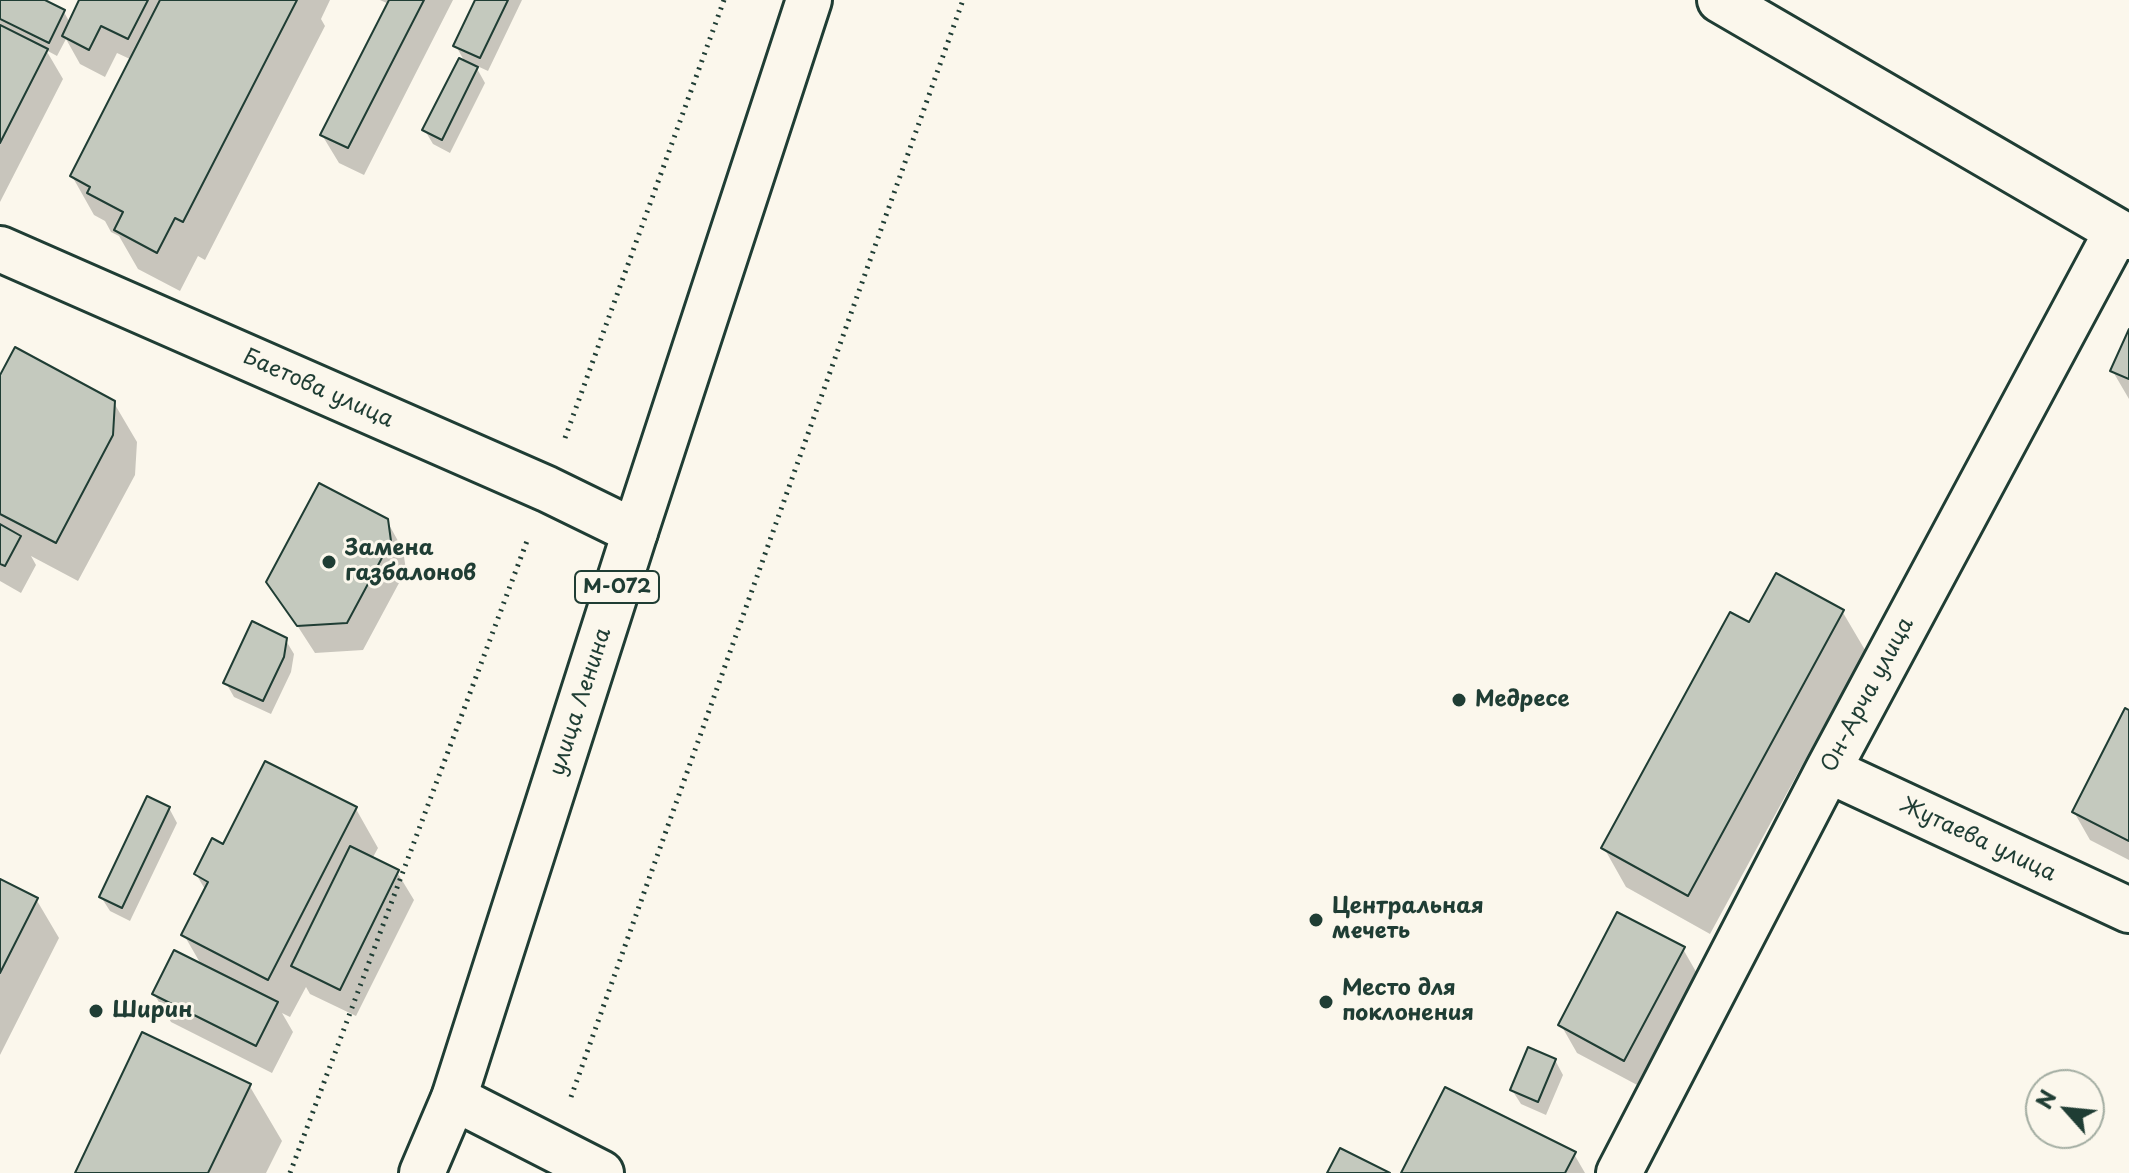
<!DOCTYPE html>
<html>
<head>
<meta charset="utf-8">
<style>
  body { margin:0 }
  #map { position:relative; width:2129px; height:1173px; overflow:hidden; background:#fbf7ec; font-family:"Playpen Sans",sans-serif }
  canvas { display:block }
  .north { position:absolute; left:2025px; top:1069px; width:80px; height:80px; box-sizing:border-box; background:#fbf7ec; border:2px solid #a3ada2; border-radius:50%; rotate:297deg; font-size:22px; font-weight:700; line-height:32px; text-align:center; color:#1f3d34 }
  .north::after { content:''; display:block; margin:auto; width:28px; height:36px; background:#1f3d34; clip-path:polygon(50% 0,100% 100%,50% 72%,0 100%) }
</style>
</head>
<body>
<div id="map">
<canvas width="2129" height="1173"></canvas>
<div class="north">N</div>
</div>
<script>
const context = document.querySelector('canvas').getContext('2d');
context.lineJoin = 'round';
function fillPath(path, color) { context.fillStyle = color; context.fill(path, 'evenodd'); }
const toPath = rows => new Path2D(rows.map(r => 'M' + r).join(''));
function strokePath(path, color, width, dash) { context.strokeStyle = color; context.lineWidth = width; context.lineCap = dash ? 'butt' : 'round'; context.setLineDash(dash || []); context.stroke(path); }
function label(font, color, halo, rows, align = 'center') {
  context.font = font + ' "Playpen Sans",sans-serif'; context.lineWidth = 6; context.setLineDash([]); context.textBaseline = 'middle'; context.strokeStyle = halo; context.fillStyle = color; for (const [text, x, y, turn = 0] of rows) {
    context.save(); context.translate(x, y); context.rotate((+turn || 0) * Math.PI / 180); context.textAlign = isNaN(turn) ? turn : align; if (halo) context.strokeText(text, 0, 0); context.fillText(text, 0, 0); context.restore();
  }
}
fillPath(toPath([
  [0,0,40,0,64,12,70,23,82,0,330,0,321,19,325,26,205,260,198,256,180,291,138,269,119,236,111,232,105,221,94,215,72,176,132,60,117,53,105,77,80,64,66,39,57,56,46,50,63,79,0,202],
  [380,0,453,0,364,175,339,163,322,135,389,4],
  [477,0,522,0,488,71,475,65,485,83,450,153,433,144,424,129,466,64,456,46],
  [2129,334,2129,399,2112,370],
  [0,380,114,403,137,442,135,475,78,581,31,556,36,565,21,593,0,581],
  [387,521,403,550,406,570,363,650,315,653,269,582],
  [1842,611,1865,650,1710,934,1626,887,1604,848,1749,625],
  [285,639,294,654,291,672,271,714,234,697,226,683],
  [2129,712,2129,860,2090,840,2074,812],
  [169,808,177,823,130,921,110,911,101,897],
  [356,809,378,848,372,859,397,872,414,900,356,1016,310,994,306,987,290,1017,282,1013,293,1032,272,1073,171,1022,154,994,202,966,184,935,206,891,196,874,224,847],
  [0,881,36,899,59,938,0,1055],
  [1683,949,1699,977,1641,1087,1577,1053,1561,1025],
  [1555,1060,1563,1075,1546,1115,1521,1104,1512,1090],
  [249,1085,282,1141,266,1173,77,1173],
  [1574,1154,1585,1173,1403,1173]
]), '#0003');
const building = toPath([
  [0,0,45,0,65,10,49,43,0,19,0,0],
  [79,0,148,0,128,39,101,26,89,50,62,36,79,0],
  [160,0,297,0,183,222,175,218,157,253,114,230,123,212,87,193,90,187,70,176,160,0],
  [389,0,424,0,348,148,320,135,389,0],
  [475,0,508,0,480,58,453,46,475,0],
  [0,25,48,49,0,143,0,25],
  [459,58,478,67,442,140,422,130,459,58],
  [2129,329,2129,379,2110,371,2129,329],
  [15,347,115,401,113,435,56,543,0,514,0,375,15,347],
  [319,483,388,519,391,541,347,623,297,626,266,582,319,483],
  [0,524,21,536,5,566,0,564,0,524],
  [1776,573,1844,610,1688,896,1601,848,1730,612,1749,622,1776,573],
  [252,621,287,638,284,657,263,701,223,683,252,621],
  [2125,708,2129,710,2129,841,2072,812,2125,708],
  [265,761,357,807,268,980,181,935,208,882,194,874,212,838,223,844,265,761],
  [147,796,170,807,122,908,99,897,147,796],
  [350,846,399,870,340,990,291,966,350,846],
  [0,879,38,898,0,973,0,879],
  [1617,912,1685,947,1624,1061,1558,1025,1617,912],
  [174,950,278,1002,256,1046,152,994,174,950],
  [142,1032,251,1084,208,1173,75,1173,142,1032],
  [1528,1047,1556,1059,1538,1102,1510,1090,1528,1047],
  [1445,1087,1576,1152,1565,1173,1401,1173,1445,1087],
  [1340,1148,1390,1173,1327,1173,1340,1148]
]);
fillPath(building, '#c4c9be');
strokePath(building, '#1f3d34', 2);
const street = toPath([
  [1720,0,2117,231],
  [0,249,547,489,635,532],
  [1828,770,2129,910],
  [454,1098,601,1173],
  [1619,1173,1828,770,2117,231,2129,237]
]);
const primary = toPath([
  [422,1173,454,1098,635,532,809,0]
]);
strokePath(street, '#1f3d34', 50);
strokePath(primary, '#1f3d34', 50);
strokePath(toPath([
  [565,438,724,0],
  [571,1097,963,0],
  [290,1173,527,541]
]), '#1f3d34', 5, [2, 6]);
strokePath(street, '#fbf7ec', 44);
strokePath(primary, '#fbf7ec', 44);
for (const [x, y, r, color] of [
  [329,562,8,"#1f3d34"],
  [1459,700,8,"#1f3d34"],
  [1316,920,8,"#1f3d34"],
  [1326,1002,8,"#1f3d34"],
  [96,1011,8,"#1f3d34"]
]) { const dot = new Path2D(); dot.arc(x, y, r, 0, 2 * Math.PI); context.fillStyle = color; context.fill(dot); strokePath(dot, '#fbf7ec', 3); }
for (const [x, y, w] of [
  [617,587,84]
]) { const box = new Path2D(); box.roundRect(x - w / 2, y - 16, w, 32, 6); context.fillStyle = '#fbf7ec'; context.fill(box); strokePath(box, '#1f3d34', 2); }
label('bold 20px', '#1f3d34', null, [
  ["М-072",617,587]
]);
label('22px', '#1f3d34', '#fbf7ec', [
  ["Баетова улица",318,389,24],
  ["Он-Арча улица",1868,695,-62],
  ["улица Ленина",581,702,-72],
  ["Жутаева улица",1978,840,25]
]);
label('bold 22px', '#1f3d34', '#fbf7ec', [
  ["Замена",345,549],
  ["газбалонов",345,574],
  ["Медресе",1475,700],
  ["Центральная",1332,907],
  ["мечеть",1332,932],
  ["Место для",1342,989],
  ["поклонения",1342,1014],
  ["Ширин",112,1011]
], 'left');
</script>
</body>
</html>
